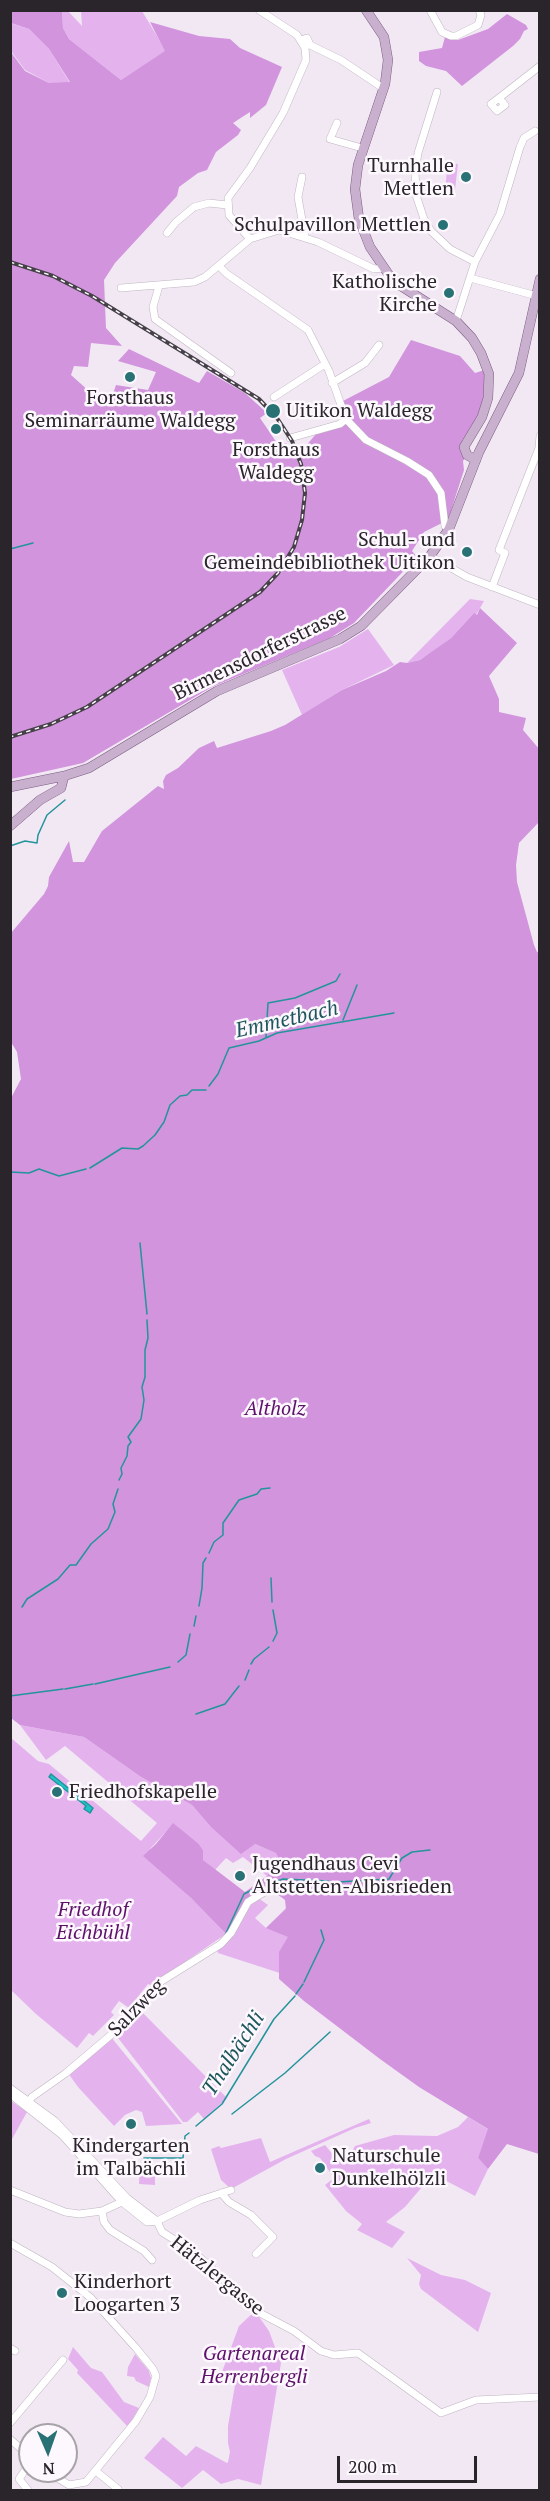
<!DOCTYPE html>
<html>
<head>
<meta charset="utf-8">
<style>
  body { margin:0 }
  #map { position:relative; width:550px; height:2501px; overflow:hidden; background:#f2e8f4; font-family:"PT Serif",serif }
  canvas { display:block }
  .frame { position:absolute; inset:0; border:12px solid #29252a; pointer-events:none }
  .north { position:absolute; left:18px; top:2423px; width:60px; height:60px; box-sizing:border-box; background:#fdf7fe; border:2px solid #a8a3a9; border-radius:50%; rotate:178deg; font-size:16px; font-weight:700; line-height:24px; text-align:center; color:#29252a }
  .north::after { content:''; display:block; margin:auto; width:21px; height:27px; background:#287276; clip-path:polygon(50% 0,100% 100%,50% 72%,0 100%) }
  .scale { position:absolute; left:337px; top:2456px; width:140px; height:27px; box-sizing:border-box; border:3px solid #29252a; border-top:0; padding-left:8px; font-size:18px; line-height:21px; white-space:nowrap; color:#29252a; -webkit-text-stroke:4px #fdf7fe; paint-order:stroke }
</style>
</head>
<body>
<div id="map">
<canvas width="550" height="2501"></canvas>
<div class="frame"></div>
<div class="north">N</div>
<div class="scale">200 m</div>
</div>
<script>
const context = document.querySelector('canvas').getContext('2d');
context.lineJoin = 'round';
function fillPath(path, color) { context.fillStyle = color; context.fill(path, 'evenodd'); }
const toPath = rows => new Path2D(rows.map(r => 'M' + r).join(''));
function strokePath(path, color, width, dash) { context.strokeStyle = color; context.lineWidth = width; context.lineCap = dash ? 'butt' : 'round'; context.setLineDash(dash || []); context.stroke(path); }
function label(font, color, halo, rows, align = 'center') {
  context.font = font + ' "PT Serif",serif'; context.lineWidth = 5; context.setLineDash([]); context.textBaseline = 'middle'; context.strokeStyle = halo; context.fillStyle = color; for (const [text, x, y, turn = 0] of rows) {
    context.save(); context.translate(x, y); context.rotate((+turn || 0) * Math.PI / 180); context.textAlign = isNaN(turn) ? turn : align; if (halo) context.strokeText(text, 0, 0); context.fillText(text, 0, 0); context.restore();
  }
}
fillPath(toPath([
  [62,11,68,11,82,26,81,11,142,11,166,51,121,80,69,39,63,28],
  [10,23,29,29,49,49,70,83,49,83,25,70,11,51],
  [448,163,458,164,455,190,445,189],
  [470,599,484,601,476,615,473,614,451,638,432,652,420,660,407,663],
  [368,629,394,665,342,690,302,715,282,670,339,647],
  [20,1725,84,1737,141,1777,192,1805,210,1826,277,1853,279,1859,267,1876,243,1857,233,1863,226,1858,215,1870,203,1860,203,1850,199,1844,173,1824,150,1849,190,1897,226,1934,151,1985,148,1984,129,2008,119,2001,111,2012,114,2015,93,2036,89,2033,77,2048,36,2014,11,1990,10,1737,38,1761,49,1764,141,1841,157,1823,65,1746,46,1760],
  [293,1889,295,1978,218,1953,217,1949,257,1897,268,1905,255,1918,266,1928,286,1908,286,1900,273,1891],
  [139,2009,227,2098,204,2119,198,2112,187,2122,183,2122,115,2034],
  [111,2037,182,2124,146,2126,142,2112,136,2110,125,2115,114,2126,78,2087,68,2073],
  [11,2101,27,2112,11,2141],
  [468,2117,489,2130,478,2158,488,2169,475,2196,433,2174,405,2207,386,2222,405,2232,392,2248,357,2230,362,2224,346,2211,325,2185,334,2178,320,2158,315,2156,311,2151,325,2145,335,2157,348,2158,355,2146,394,2135,437,2136,458,2127],
  [369,2119,371,2123,355,2128,286,2159,231,2189,221,2180,211,2149,219,2146,221,2148,261,2138,270,2162],
  [140,2164,167,2165,166,2174,155,2173,155,2185,139,2184],
  [407,2258,441,2275,465,2280,491,2293,478,2332,421,2289,419,2284,421,2275],
  [255,2311,269,2331,281,2363,261,2485,238,2479,221,2484,203,2470,182,2488,144,2458,163,2437,186,2456,196,2446,227,2463,228,2462,230,2452,228,2443,228,2426,235,2385,222,2372,239,2326],
  [73,2347,91,2368,102,2372,124,2402,139,2408,128,2427,77,2373,78,2370,68,2359],
  [135,2354,149,2371,151,2378,149,2387,136,2381,134,2377,127,2376,128,2367]
]), '#e4b3ee');
fillPath(toPath([
  [11,11,62,11,63,28,69,39,121,80,165,51,150,22,199,36,230,39,240,48,282,67,266,105,250,118,250,112,233,123,241,130,238,135,216,152,207,170,198,173,179,187,177,196,115,263,104,280,106,328,122,346,91,343,88,367,74,366,71,375,90,392,113,394,116,385,148,390,156,372,118,361,129,349,199,383,207,371,245,393,267,413,260,418,279,446,286,443,291,450,305,447,316,434,351,421,341,402,389,377,411,340,460,356,475,373,488,369,488,398,465,442,467,455,463,461,464,470,448,520,424,532,412,551,417,557,354,623,330,638,212,687,83,763,11,779,10,51,25,71,49,83,70,82,49,49,29,29,11,23],
  [507,14,526,25,528,29,524,31,520,39,513,46,462,86,446,71,426,66,419,61,419,52,442,48,445,37,458,40,488,29],
  [480,608,517,643,489,676,499,699,499,712,526,718,523,730,540,750,539,822,519,843,516,865,517,882,534,945,537,952,540,953,539,2154,507,2144,488,2169,478,2158,488,2129,419,2087,380,2059,304,2001,279,1979,279,1952,288,1937,266,1928,286,1909,285,1900,268,1887,248,1899,226,1934,190,1897,143,1856,156,1844,173,1823,199,1844,203,1850,203,1860,245,1892,267,1876,279,1859,276,1853,255,1844,241,1854,210,1826,192,1805,141,1777,84,1737,20,1725,11,1718,10,1100,21,1079,17,1052,11,1042,11,933,44,894,48,886,49,877,69,841,73,862,84,862,102,831,158,786,164,789,163,781,166,775,178,768,199,748,214,741,217,748,271,731,285,725,342,690,386,671,400,662,407,663,420,660,451,638,474,613,477,615]
]), '#d194dd');
const water = toPath([
  [51,1774,93,1808,90,1813,84,1809,86,1806,49,1777,51,1774]
]);
fillPath(water, '#20c3ca');
strokePath(water, '#23949a', 1.5);
strokePath(toPath([
  [10,549,33,543],
  [10,846,25,841,37,843,38,835,47,815,65,800],
  [343,1020,357,985],
  [266,1037,268,1003,295,998,336,981,340,974],
  [209,1086,218,1074,229,1048,259,1041,277,1033,394,1013],
  [90,1168,122,1148,138,1149,143,1146,155,1135,164,1122,170,1105,180,1096,187,1095,192,1090,206,1090],
  [10,1172,29,1173,39,1169,59,1176,86,1169],
  [140,1243,147,1314],
  [119,1480,122,1474,121,1468,127,1456,128,1446,131,1442,128,1437,141,1419,144,1400,142,1387,145,1377,145,1350,148,1338,147,1320],
  [209,1553,214,1542,223,1535,223,1523,239,1500,257,1494,261,1489,270,1488],
  [271,1578,272,1602],
  [199,1606,202,1588,203,1563,206,1558],
  [22,1607,27,1599,58,1579,70,1565,76,1565,91,1544,108,1529,115,1512,113,1504,118,1489],
  [194,1626,196,1616],
  [273,1641,277,1633,273,1610],
  [178,1662,186,1655,190,1634],
  [251,1664,254,1659,269,1647],
  [245,1680,249,1670],
  [95,1684,170,1667],
  [65,1689,93,1684],
  [10,1696,63,1689],
  [196,1714,225,1704,239,1686],
  [338,1882,389,1879,402,1858,412,1852,430,1850],
  [269,1884,283,1879,328,1881],
  [225,1935,244,1894,262,1885],
  [304,1982,324,1940,321,1930],
  [296,1994,303,1984],
  [232,2114,285,2073,330,2032],
  [196,2126,222,2104,274,2019,295,1996],
  [144,2158,183,2158,185,2136,189,2133]
]), '#23949a', 1.5);
const minor = toPath([
  [430,10,442,32,451,36,456,36,478,25,481,15,479,10],
  [301,40,307,38,310,45,341,60,383,88],
  [437,92,418,153,415,171,416,195,424,219,431,231,450,249,475,262],
  [499,98,505,105,497,111,491,104,499,98,540,66],
  [337,123,330,139,362,148],
  [302,177,298,197,305,237],
  [167,233,176,222,194,207,209,203,227,205],
  [250,239,229,215,228,198,250,168,283,113,306,60,305,48,297,35,259,10],
  [219,266,227,274,308,330,329,371,346,419,340,424,290,438],
  [470,278,537,296],
  [159,286,153,307,155,319,231,373],
  [121,288,194,282,205,277,250,239,279,230,318,242,374,269,383,268],
  [456,321,475,262,500,214,520,147,524,138,535,131],
  [332,383,365,363,379,345],
  [274,397,325,364],
  [346,419,366,440,407,461,429,475,441,493,445,526,449,529],
  [430,556,467,577,540,605],
  [492,587,505,553,499,550,539,448,540,436],
  [10,2088,55,2121,127,2198,157,2221,162,2232,194,2252,258,2312,294,2331,321,2351,334,2355,358,2353,441,2413,476,2400,540,2397],
  [10,2094,62,2135,122,2202,147,2222,157,2221,200,2200,231,2190],
  [26,2105,32,2097,66,2073,112,2034,160,1982,221,1944,231,1933,248,1902,266,1891],
  [10,2190,65,2212,79,2214,102,2211,124,2201],
  [221,2193,229,2202,251,2215,273,2237,256,2254],
  [102,2211,104,2222,110,2230,144,2251,152,2260],
  [10,2243,52,2267,91,2298,136,2348,153,2369,156,2376,150,2397,136,2421,86,2482,69,2485,46,2471],
  [10,2348,15,2351],
  [10,2423,63,2360],
  [10,2439,30,2457],
  [97,2472,118,2489],
  [28,2490,19,2479,30,2463]
]);
const major = toPath([
  [366,10,384,37,388,60,385,84,358,165,355,189,359,219,370,247,389,275,401,286,456,321,472,338,481,353,489,374,488,398,482,417,464,447,467,455,476,460],
  [10,787,64,776,89,768,217,691,340,639,361,626,430,556,449,529,479,452,519,373,540,279],
  [10,826,40,800,61,788,64,776]
]);
strokePath(minor, '#bfb5c1', 8);
strokePath(major, '#7b5d80', 10);
strokePath(minor, '#fff', 7);
strokePath(major, '#cab0cf', 9);
const rail = toPath([
  [10,262,53,276,92,296,259,399,277,418,292,441,301,464,305,493,302,520,294,547,278,573,260,592,87,707,51,724,10,737]
]);
strokePath(rail, '#464148', 4);
strokePath(rail, '#fdf7fe', 1.5, [4.5]);
for (const [x, y, r, color] of [
  [466,177,6,"#287276"],
  [443,225,6,"#287276"],
  [449,293,6,"#287276"],
  [130,377,6,"#287276"],
  [273,411,8,"#287276"],
  [276,429,6,"#287276"],
  [467,552,6,"#287276"],
  [57,1792,6,"#287276"],
  [240,1876,6,"#287276"],
  [131,2124,6,"#287276"],
  [320,2168,6,"#287276"],
  [62,2293,6,"#287276"]
]) { const dot = new Path2D(); dot.arc(x, y, r, 0, 2 * Math.PI); context.fillStyle = color; context.fill(dot); strokePath(dot, '#fdf7fe', 2); }
label('20px', '#29252a', '#fdf7fe', [
  ["Turnhalle",454,166,"right"],
  ["Mettlen",454,189,"right"],
  ["Schulpavillon Mettlen",431,225,"right"],
  ["Katholische",437,282,"right"],
  ["Kirche",437,305,"right"],
  ["Forsthaus",130,398,"center"],
  ["Seminarräume Waldegg",130,421,"center"],
  ["Uitikon Waldegg",286,411],
  ["Forsthaus",276,450,"center"],
  ["Waldegg",276,473,"center"],
  ["Schul- und",455,540,"right"],
  ["Gemeindebibliothek Uitikon",455,563,"right"],
  ["Friedhofskapelle",69,1792],
  ["Jugendhaus Cevi",252,1864],
  ["Altstetten-Albisrieden",252,1887],
  ["Kindergarten",131,2146,"center"],
  ["im Talbächli",131,2169,"center"],
  ["Naturschule",332,2156],
  ["Dunkelhölzli",332,2179],
  ["Kinderhort",74,2282],
  ["Loogarten 3",74,2305]
], 'left');
label('20px', '#29252a', '#fdf7fe', [
  ["Birmensdorferstrasse",260,654,-26],
  ["Salzweg",137,2008,-46],
  ["Hätzlergasse",217,2276,39]
]);
label('italic 20px', '#5d116a', '#fdf7fe', [
  ["Altholz",275,1409],
  ["Friedhof",93,1910],
  ["Eichbühl",93,1933],
  ["Gartenareal",254,2354],
  ["Herrenbergli",254,2377]
]);
label('italic 21px', '#1b575a', '#fdf7fe', [
  ["Emmetbach",287,1020,-13],
  ["Thalbächli",234,2054,-57]
]);
</script>
</body>
</html>
